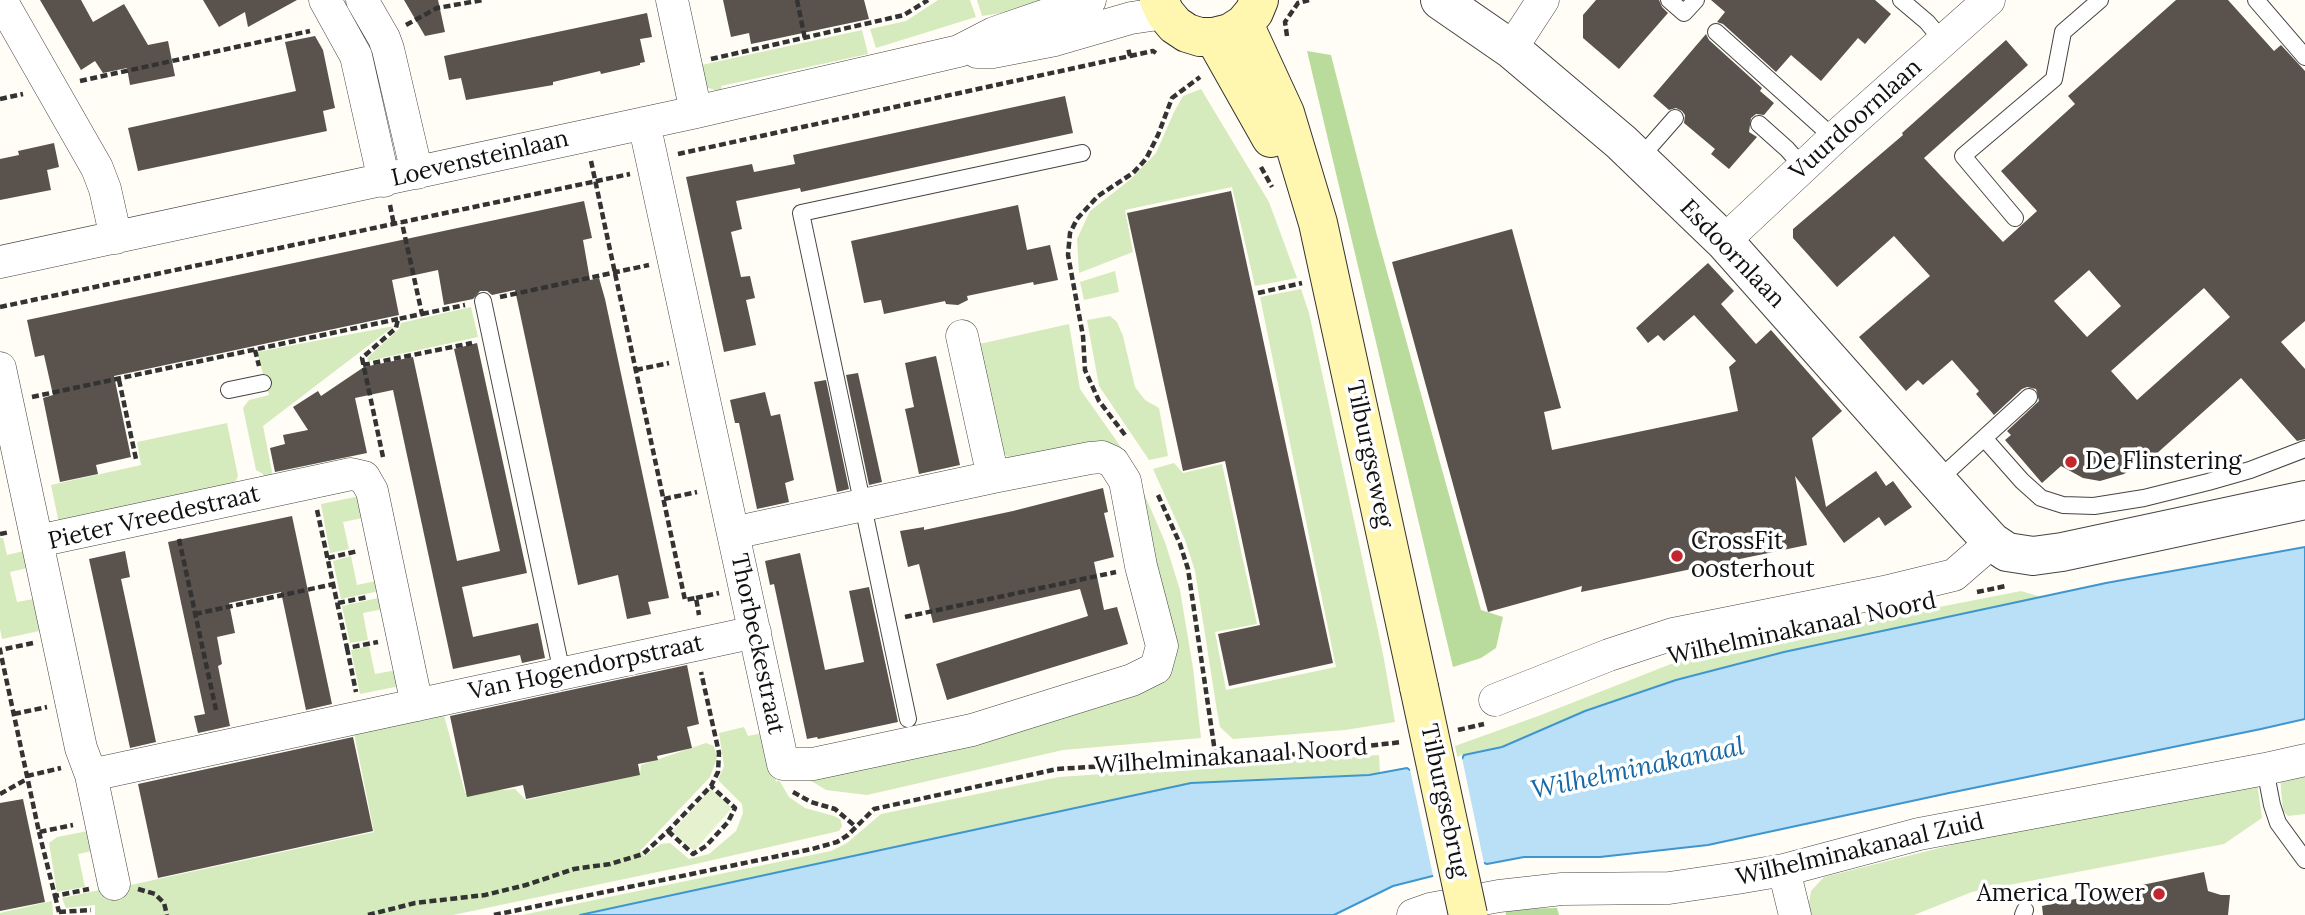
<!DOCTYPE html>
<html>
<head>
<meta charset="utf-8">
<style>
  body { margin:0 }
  canvas { display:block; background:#fffdf5 }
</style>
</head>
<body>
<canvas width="2305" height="915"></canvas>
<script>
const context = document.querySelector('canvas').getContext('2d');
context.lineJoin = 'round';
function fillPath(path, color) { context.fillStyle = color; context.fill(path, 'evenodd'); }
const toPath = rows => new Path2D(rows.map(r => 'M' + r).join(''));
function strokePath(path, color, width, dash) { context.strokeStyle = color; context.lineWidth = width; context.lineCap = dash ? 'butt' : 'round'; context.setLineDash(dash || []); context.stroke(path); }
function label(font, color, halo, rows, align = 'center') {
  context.font = font + ' Lora,serif'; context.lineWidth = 7; context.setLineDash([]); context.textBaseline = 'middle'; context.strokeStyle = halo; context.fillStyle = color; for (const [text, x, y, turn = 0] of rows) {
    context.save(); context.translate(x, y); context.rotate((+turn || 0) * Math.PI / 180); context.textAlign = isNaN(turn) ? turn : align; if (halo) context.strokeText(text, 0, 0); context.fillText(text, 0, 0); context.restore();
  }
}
fillPath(toPath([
  [938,0,970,0,976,17,876,48,870,29,906,21],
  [977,0,1050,0,1035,8,982,16],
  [862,30,868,54,721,86,723,93,706,87,697,66],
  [1201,89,1269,202,1297,278,1255,286,1232,187,1125,210,1133,252,1079,273,1077,239,1090,211,1131,179,1156,153,1174,112,1183,96],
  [1115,271,1119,292,1084,300,1080,282],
  [1301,289,1309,313,1383,654,1395,722,1345,730,1233,739,1220,727,1217,711,1195,571,1185,540,1153,469,1174,463,1183,473,1222,464,1257,624,1215,632,1226,690,1336,667,1260,297],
  [471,307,478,337,368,361,367,358,399,329,401,323],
  [1110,316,1117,322,1123,336,1135,387,1145,400,1159,408,1168,456,1149,460,1099,386,1087,320],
  [1069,324,1080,389,1123,450,1095,445,1014,463,998,447,975,345],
  [394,326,263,426,274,482,264,480,263,474,256,470,243,408,249,400,269,395,257,352],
  [227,423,238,476,233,487,60,528,51,485,141,465,137,442],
  [1137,477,1165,542,1180,590,1193,668,1201,738,1063,750,867,795,826,790,800,774,1158,679],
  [365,495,363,518,343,522,349,549,330,553,321,504],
  [0,538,3,538,7,555,28,550,32,567,10,572,17,602,39,598,44,630,2,639,0,629],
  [351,556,357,585,376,581,384,590,341,599,333,561],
  [2021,591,2041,597,1784,652,1676,680,1585,711,1502,747,1464,755,1462,759,1458,760,1455,746,1541,715,1676,662,1883,618],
  [387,596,389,608,363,613,368,640,350,643,342,606],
  [369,646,375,674,402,669,405,685,360,694,351,650],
  [442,708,465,793,515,789,526,800,640,775,641,765,706,743,714,746,717,758,710,777,640,851,644,856,661,844,670,843,689,859,709,854,736,831,743,813,742,804,718,780,724,766,719,733,744,727,748,736,768,732,776,782,779,780,789,797,805,808,834,816,840,819,842,826,839,831,691,865,453,915,95,915,95,905,66,908,62,898,104,889,106,897,127,894,126,886,374,832,353,728],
  [1379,755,1380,773,1369,775,1191,783,580,915,522,915,831,851,847,843,881,814,1059,777],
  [2305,772,2305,814,2288,816,2283,811,2280,777],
  [2257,782,2262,818,2224,844,1972,892,1914,915,1807,915,1811,891,1824,877,2023,827],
  [93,830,97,850,78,854,85,887,57,892,49,843,57,837],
  [52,901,53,915,0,915,0,913]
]), '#d5ebbd');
fillPath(toPath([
  [1307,51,1331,55,1376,232,1481,610,1503,617,1496,648,1481,658,1453,667],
  [1557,908,1559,915,1506,915,1505,909]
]), '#b9dc9c');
fillPath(toPath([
  [711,789,732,808,694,851,672,832]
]), '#e6f2cf');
const water = toPath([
  [2305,547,2305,719,2261,729,1949,793,1708,845,1600,857,1524,857,1487,864,1484,863,1393,886,1334,915,580,915,1191,783,1369,775,1407,768,1410,770,1462,759,1464,755,1502,747,1585,711,1676,680,1784,652,2106,583,2305,547]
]);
fillPath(water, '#b9e0f7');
strokePath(water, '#3f96cf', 2);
fillPath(toPath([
  [1461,753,1485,868,1483,866,1435,877,1434,880,1409,765,1411,766,1460,756]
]), '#fffdf5');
fillPath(toPath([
  [40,0,81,0,93,22,124,4,148,45,168,41,175,76,130,85,127,68,103,73,95,61,81,70],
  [203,0,297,0,248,27,245,12,219,27],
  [404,0,438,0,445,32,425,36],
  [723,0,864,0,869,19,751,44,749,33,731,37],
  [1596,0,1659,0,1662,7,1668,13,1619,69,1583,38,1583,15],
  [1711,0,1875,0,1891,14,1865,44,1858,38,1821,81,1791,55,1776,72,1723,24,1717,22,1725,12],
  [2176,0,2228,0,2274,51,2281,45,2305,71,2305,321,2281,342,2305,369,2305,439,2297,441,2241,378,2145,464,2141,460,2124,474,2100,481,2083,478,2061,466,2042,483,2005,440,2011,435,2007,431,2039,401,2036,389,2027,387,2022,389,1994,415,1976,394,1979,391,1952,360,1923,385,1918,380,1906,391,1859,337,1930,276,1894,236,1837,287,1793,238,1793,229,1903,135,1902,133,2006,40,2028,65,1924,158,2003,242,2037,211,2001,171,2075,104,2068,96],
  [2089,270,2121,306,2087,337,2054,301],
  [2204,288,2230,317,2137,400,2111,371],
  [647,13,652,37,640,39,645,62,640,63,640,65,601,74,600,71,553,82,553,85,466,100,461,78,449,80,444,56],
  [1706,34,1709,40,1762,88,1760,91,1774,103,1764,115,1756,114,1751,118,1749,132,1757,137,1729,169,1711,154,1715,149,1684,123,1685,115,1682,111,1676,108,1669,110,1653,96],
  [315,36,323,50,335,108,323,111,327,131,138,171,128,128,296,91,285,42],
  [1065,96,1073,133,801,192,800,188,736,201,742,229,731,232,741,277,750,276,755,298,746,300,756,345,724,352,686,177,752,164,754,172,795,164,793,155],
  [54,143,59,167,47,170,51,190,0,200,0,159,19,155,18,151],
  [1231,191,1333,663,1229,686,1218,634,1260,625,1225,461,1183,471,1127,213],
  [584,201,592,238,583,240,590,280,599,278,605,299,669,598,648,602,651,614,627,619,618,575,578,585,515,290,492,295,487,291,480,291,473,299,444,305,438,270,392,280,399,315,114,376,131,457,96,465,98,474,60,482,43,398,53,395,44,355,35,357,27,320],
  [1018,205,1027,250,1050,245,1058,280,1034,285,1033,282,967,296,968,300,958,305,946,304,945,301,884,314,881,300,864,303,851,241],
  [1512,229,1561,408,1544,412,1552,450,1738,411,1729,367,1736,361,1694,315,1664,341,1658,335,1648,343,1636,328,1708,263,1734,291,1721,304,1756,344,1771,330,1842,411,1812,438,1826,507,1876,471,1886,486,1893,481,1912,507,1885,526,1879,517,1844,543,1795,476,1807,545,1581,592,1582,586,1488,612,1392,262],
  [477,343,527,573,462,587,473,637,538,623,545,658,522,663,520,655,453,669,393,390,355,398,367,453,275,472,270,448,285,444,283,435,308,430,293,407,318,391,321,396,364,367,413,357,457,561,500,551,454,349],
  [936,356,960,465,919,474,905,409,914,407,905,363],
  [858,373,882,482,869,485,846,375],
  [826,380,849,489,837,492,814,382],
  [765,392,771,416,780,414,794,480,785,483,789,502,757,509,739,423,735,423,730,400],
  [1103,488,1108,512,1104,513,1114,557,1094,562,1104,610,1117,607,1128,644,947,700,936,664,1088,616,1080,589,933,623,919,564,908,567,900,531,924,527,924,530,1013,511],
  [292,516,332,704,306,710,281,592,229,603,235,633,217,637,222,664,218,666,230,726,198,733,194,716,205,714,168,542],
  [125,551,130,577,121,579,156,742,130,748,89,559],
  [800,553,825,670,864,662,849,591,869,587,898,722,818,739,817,737,807,739,774,584,770,585,765,561],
  [687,665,699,724,687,727,692,748,657,756,658,760,638,764,640,775,526,799,523,785,467,797,450,716],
  [353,737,373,831,158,878,138,784],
  [23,799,45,902,0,911,0,803],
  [2204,872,2208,891,2221,895,2230,895,2228,915,2043,915,2042,906]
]), '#5a524d');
const service = toPath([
  [1669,0,1684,13,1696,0],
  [1901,0,1927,22,1943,41],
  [2256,0,2305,57],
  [1716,32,1834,138],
  [1759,124,1787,149,1803,167],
  [1639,159,1675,118],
  [2015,218,1963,156,2054,79,2063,32,2100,0],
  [483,301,562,673],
  [229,390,263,383],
  [1984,438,2029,397],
  [1938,480,1984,438,2022,481,2041,498,2063,505,2094,506,2144,498,2208,482,2250,470,2305,449],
  [908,719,801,213,1082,153],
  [2265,769,2272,805,2278,823,2305,860],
  [2023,915,2025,910]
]);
const minor = toPath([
  [1,0,97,168,105,189,116,238],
  [325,0,356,56,384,181],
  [362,0,384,38,388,49,417,173],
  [672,0,696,112],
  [1511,49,1543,0],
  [977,52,993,52,1055,40,1131,18,1165,13],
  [644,123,783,764,813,764,972,730,1132,680,1156,668,1162,646,1141,566,1125,481,1113,462,1102,457,1090,458,993,477],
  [1724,241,1834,138,1989,0],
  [0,262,696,112,959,51,994,33,1090,0],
  [0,368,81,748,91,775,114,884],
  [733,533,993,477,962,336],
  [38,541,351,474,364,477,372,491,417,705],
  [1495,700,1609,655,1673,634,1884,592,1954,575,1992,542],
  [91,775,755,632],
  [1784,870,1795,915],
  [1413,915,1430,909,1499,896,1562,889,1669,888,1737,878,1784,870,1919,834,2265,769,2305,760]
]);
const tertiary = toPath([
  [1440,0,1511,49,1621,142,1724,241,1970,518,1992,542,2007,552,2033,556,2062,552,2305,500]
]);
const secondary = toPath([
  [1159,0,1165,13,1175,25,1187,33,1200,37,1214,37,1230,33,1244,24,1254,12,1259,0],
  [1244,24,1285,113,1318,223,1419,687],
  [1214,37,1271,138]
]);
strokePath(service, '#444', 18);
strokePath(minor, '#444', 33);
strokePath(tertiary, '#444', 40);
strokePath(secondary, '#333', 40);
strokePath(toPath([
  [797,0,805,39],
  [406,25,437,8,483,0],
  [1287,36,1285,22,1298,3,1309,0],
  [1130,56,1153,51,1156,53],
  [711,59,904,15,928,0],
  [80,81,310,31],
  [0,99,23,94],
  [678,154,1130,56,1128,48],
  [591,161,685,600,696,598,699,615],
  [1261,167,1272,187],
  [390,205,394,225],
  [1258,293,1302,283],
  [500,297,649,265],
  [0,307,630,174],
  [422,314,465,305],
  [255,350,259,366],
  [363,365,472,343],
  [636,370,669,363],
  [119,380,136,459],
  [32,397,398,319],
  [1125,435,1099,401,1085,370,1083,336,1068,255,1070,233,1077,219,1098,196,1133,173,1146,159,1158,135,1172,98,1200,77],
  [383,457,362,358,396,328,398,319,422,314,402,223],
  [1158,495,1180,544,1188,569,1216,759],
  [664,499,697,492],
  [317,510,347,648,378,642],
  [0,534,10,532],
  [179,539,216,710],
  [328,558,358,551],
  [1977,592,2006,586],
  [696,598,719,593],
  [338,603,368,597],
  [195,614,334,584],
  [905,617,1116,572],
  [33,643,0,650,39,832,73,825],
  [347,648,356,692],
  [14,714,47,707],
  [1458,730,1484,724],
  [27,776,61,768],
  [793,792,811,802,835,809,856,827],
  [0,794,27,779],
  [668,831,693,854,706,846,728,822,735,808,711,786],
  [39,832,55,896,89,889],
  [138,889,155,894,164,903,167,915],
  [55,896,59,912],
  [59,912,91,910],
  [368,915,415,903,485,895,526,885,574,869,610,864,643,854,668,831,711,786,718,772,719,753,701,672],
  [494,915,812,849,837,842,848,835,874,809,1057,769,1289,755,1402,742]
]), '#333', 4.5, [7, 3.5]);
strokePath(service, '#fff', 16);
strokePath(minor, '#fff', 32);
strokePath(tertiary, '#fff', 38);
strokePath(secondary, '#fff6b0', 38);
const secondaryBridge = toPath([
  [1419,687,1468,915]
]);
strokePath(secondaryBridge, '#333', 40, []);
strokePath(secondaryBridge, '#fff6b0', 38);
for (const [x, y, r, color] of [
  [2071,462,7,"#c4262e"],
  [1677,556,7,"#c4262e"],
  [2159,894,7,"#c4262e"]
]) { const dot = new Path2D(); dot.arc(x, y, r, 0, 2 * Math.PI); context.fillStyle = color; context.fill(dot); strokePath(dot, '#fff', 2.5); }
label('24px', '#111', '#fff', [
  ["Vuurdoornlaan",1856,120,-42],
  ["Loevensteinlaan",480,159,-13],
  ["Esdoornlaan",1732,254,46],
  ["Tilburgseweg",1369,454,78],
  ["Pieter Vreedestraat",154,518,-13],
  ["Wilhelminakanaal Noord",1802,629,-12],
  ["Thorbeckestraat",757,644,78],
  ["Van Hogendorpstraat",586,668,-12],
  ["Wilhelminakanaal Noord",1231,757,-4],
  ["Tilburgsebrug",1444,801,78],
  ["Wilhelminakanaal Zuid",1860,850,-13]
]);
label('24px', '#111', '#fff', [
  ["De Flinstering",2085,462],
  ["CrossFit",1691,542],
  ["oosterhout",1691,570],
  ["America Tower",2145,894,"right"]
], 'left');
label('italic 26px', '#1768a6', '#fff', [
  ["Wilhelminakanaal",1638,769,-12]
]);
</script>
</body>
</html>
